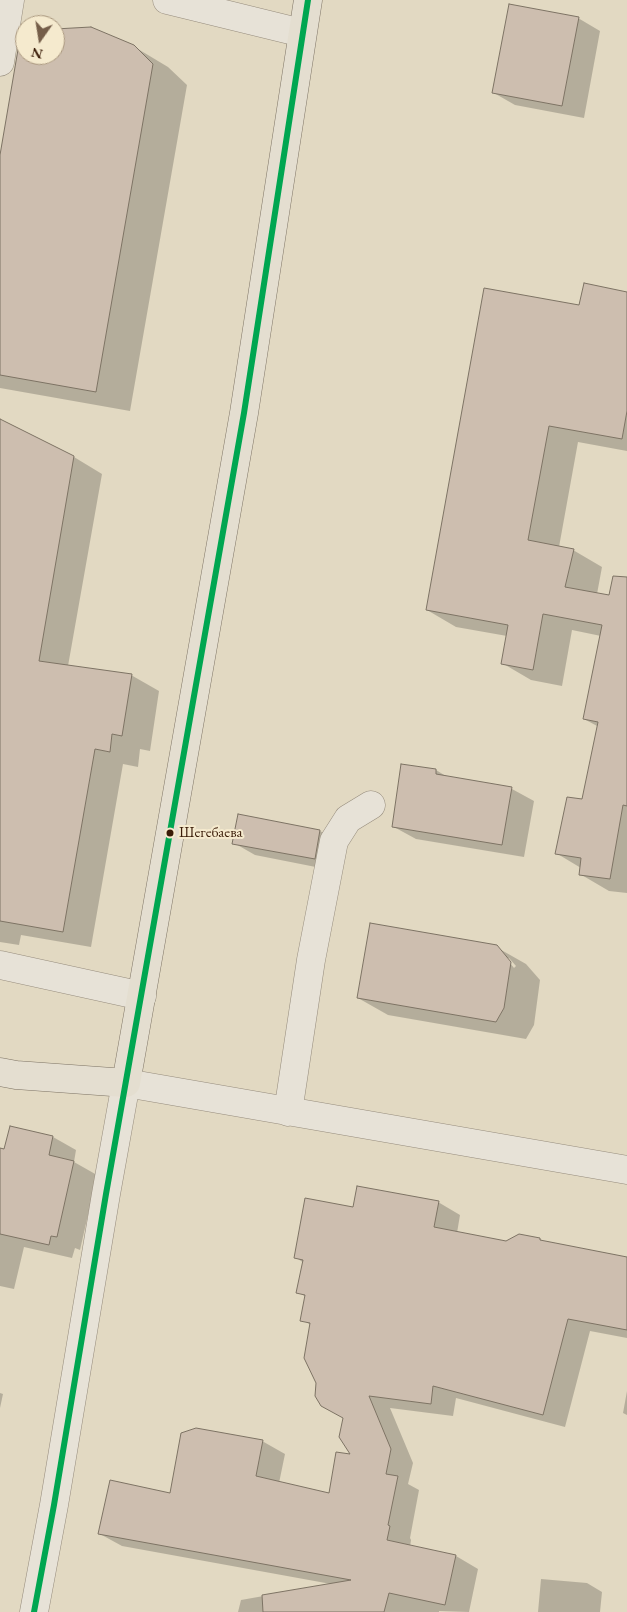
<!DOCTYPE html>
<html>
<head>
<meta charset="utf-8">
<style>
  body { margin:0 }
  #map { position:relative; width:627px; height:1612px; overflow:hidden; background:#e2d9c2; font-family:"EB Garamond",serif }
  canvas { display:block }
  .north { position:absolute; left:15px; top:15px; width:50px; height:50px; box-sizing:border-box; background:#f5eace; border:1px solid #aa987f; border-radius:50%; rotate:193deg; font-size:14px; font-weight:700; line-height:20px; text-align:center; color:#3a1c08 }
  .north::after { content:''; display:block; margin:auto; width:18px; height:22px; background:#755e49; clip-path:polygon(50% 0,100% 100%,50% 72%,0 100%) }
</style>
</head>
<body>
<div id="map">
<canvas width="627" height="1612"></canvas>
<div class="north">N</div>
</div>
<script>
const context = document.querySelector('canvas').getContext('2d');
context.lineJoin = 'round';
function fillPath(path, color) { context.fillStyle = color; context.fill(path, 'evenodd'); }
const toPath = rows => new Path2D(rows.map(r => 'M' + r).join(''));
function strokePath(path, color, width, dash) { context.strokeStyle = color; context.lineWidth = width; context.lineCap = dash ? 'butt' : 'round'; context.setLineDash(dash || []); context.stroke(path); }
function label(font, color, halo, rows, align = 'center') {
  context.font = font + ' "EB Garamond",serif'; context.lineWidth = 4; context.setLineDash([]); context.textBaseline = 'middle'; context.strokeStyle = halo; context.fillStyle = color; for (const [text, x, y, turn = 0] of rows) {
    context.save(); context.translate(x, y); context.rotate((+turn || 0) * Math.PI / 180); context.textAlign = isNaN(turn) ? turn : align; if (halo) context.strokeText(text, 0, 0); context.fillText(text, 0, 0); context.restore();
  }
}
fillPath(toPath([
  [578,18,600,31,584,118,515,105,494,93],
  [55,31,133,46,168,67,187,85,130,411,0,388,0,163,25,33,25,55,55,55],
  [627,293,627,451,578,442,559,547,573,550,602,567,597,594,627,600,627,893,609,891,580,874,581,868,556,853,583,801,599,727,584,719,601,636,572,630,562,686,531,680,502,663,507,636,456,627,427,610,580,306],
  [5,422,74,457,102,474,68,666,131,675,159,691,150,751,140,749,138,767,123,764,91,947,21,935,19,945,0,942,0,424],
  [436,770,449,778,512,789,534,801,524,857,416,839,394,827],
  [239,815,320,831,342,843,336,871,255,855,234,843],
  [496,947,526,964,540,980,534,1025,526,1039,388,1015,358,998],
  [506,958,509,958,516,966,514,968],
  [53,1137,76,1150,74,1162,97,1175,80,1250,75,1248,72,1258,24,1247,14,1289,0,1286,0,1149,5,1151],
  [438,1202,460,1215,457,1233,506,1242,519,1235,540,1239,545,1242,627,1258,627,1338,590,1331,565,1427,456,1398,453,1416,390,1408,413,1463,408,1484,419,1490,410,1538,411,1540,410,1547,456,1556,478,1569,469,1612,439,1611,439,1612,238,1612,241,1600,331,1584,122,1546,100,1534,171,1495,262,1441,285,1454,279,1483,330,1495,352,1456,344,1418,322,1405,315,1395,317,1383,311,1325,302,1320,306,1297,298,1292,304,1263,295,1257,354,1208],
  [627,1391,627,1415,623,1413],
  [0,1393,3,1394,0,1408],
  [541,1579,587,1583,602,1592,600,1612,538,1612]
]), '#0003');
const building = toPath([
  [509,4,579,17,562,106,492,93,509,4],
  [91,27,134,45,153,64,96,392,0,375,0,155,21,32,25,32,25,55,55,55,55,29,91,27],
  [584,283,627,292,627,411,622,439,549,426,528,540,574,549,565,587,609,595,613,576,627,577,627,806,623,805,610,879,579,875,581,858,555,854,567,797,582,799,598,722,583,719,602,625,543,614,533,670,501,664,508,625,426,610,484,288,579,305,584,283],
  [0,419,74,456,39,661,132,674,122,736,112,734,110,752,95,749,63,932,0,921,0,419],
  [401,764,436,769,436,774,512,787,502,845,392,827,401,764],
  [238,814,320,830,315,859,232,844,238,814],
  [370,923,497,945,511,962,504,1008,496,1022,357,998,370,923],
  [10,1126,53,1136,49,1155,74,1161,57,1237,51,1236,49,1245,0,1234,0,1148,4,1149,10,1126],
  [357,1186,439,1201,434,1227,506,1241,519,1234,540,1238,540,1240,627,1257,627,1330,568,1319,543,1415,433,1386,431,1404,369,1396,391,1449,386,1474,398,1476,388,1525,390,1526,387,1540,456,1555,445,1605,389,1593,384,1612,263,1612,262,1595,351,1580,98,1534,110,1480,170,1493,181,1433,196,1428,263,1440,256,1476,329,1493,336,1452,350,1454,339,1437,343,1418,321,1406,315,1396,316,1383,304,1358,310,1323,300,1321,305,1295,296,1293,303,1260,294,1258,305,1198,353,1207,357,1186]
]);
fillPath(building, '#cdbeaf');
strokePath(building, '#7d7364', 1);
const minor = toPath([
  [167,0,302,33],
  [0,62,10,0],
  [0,965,142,996],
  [288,1112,311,960,334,841,348,819,371,805],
  [34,1612,54,1505,106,1194,126,1083,627,1170]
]);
const major = toPath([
  [0,1072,16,1075,126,1083,244,413,308,0]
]);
strokePath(minor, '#968c7d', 29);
strokePath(major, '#7d7364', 29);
strokePath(minor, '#e7e2d7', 28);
strokePath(major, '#e4ded0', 28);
strokePath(toPath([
  [34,1612,54,1505,106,1194,244,413,308,0]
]), '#00a651', 6);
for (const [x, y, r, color] of [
  [170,833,4.5,"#3a1c08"]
]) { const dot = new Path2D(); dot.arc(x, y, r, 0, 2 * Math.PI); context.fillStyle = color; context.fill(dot); strokePath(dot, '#f5eace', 2); }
label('15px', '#3a1c08', '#f5eace', [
  ["Шегебаева",179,833]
], 'left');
</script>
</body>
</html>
